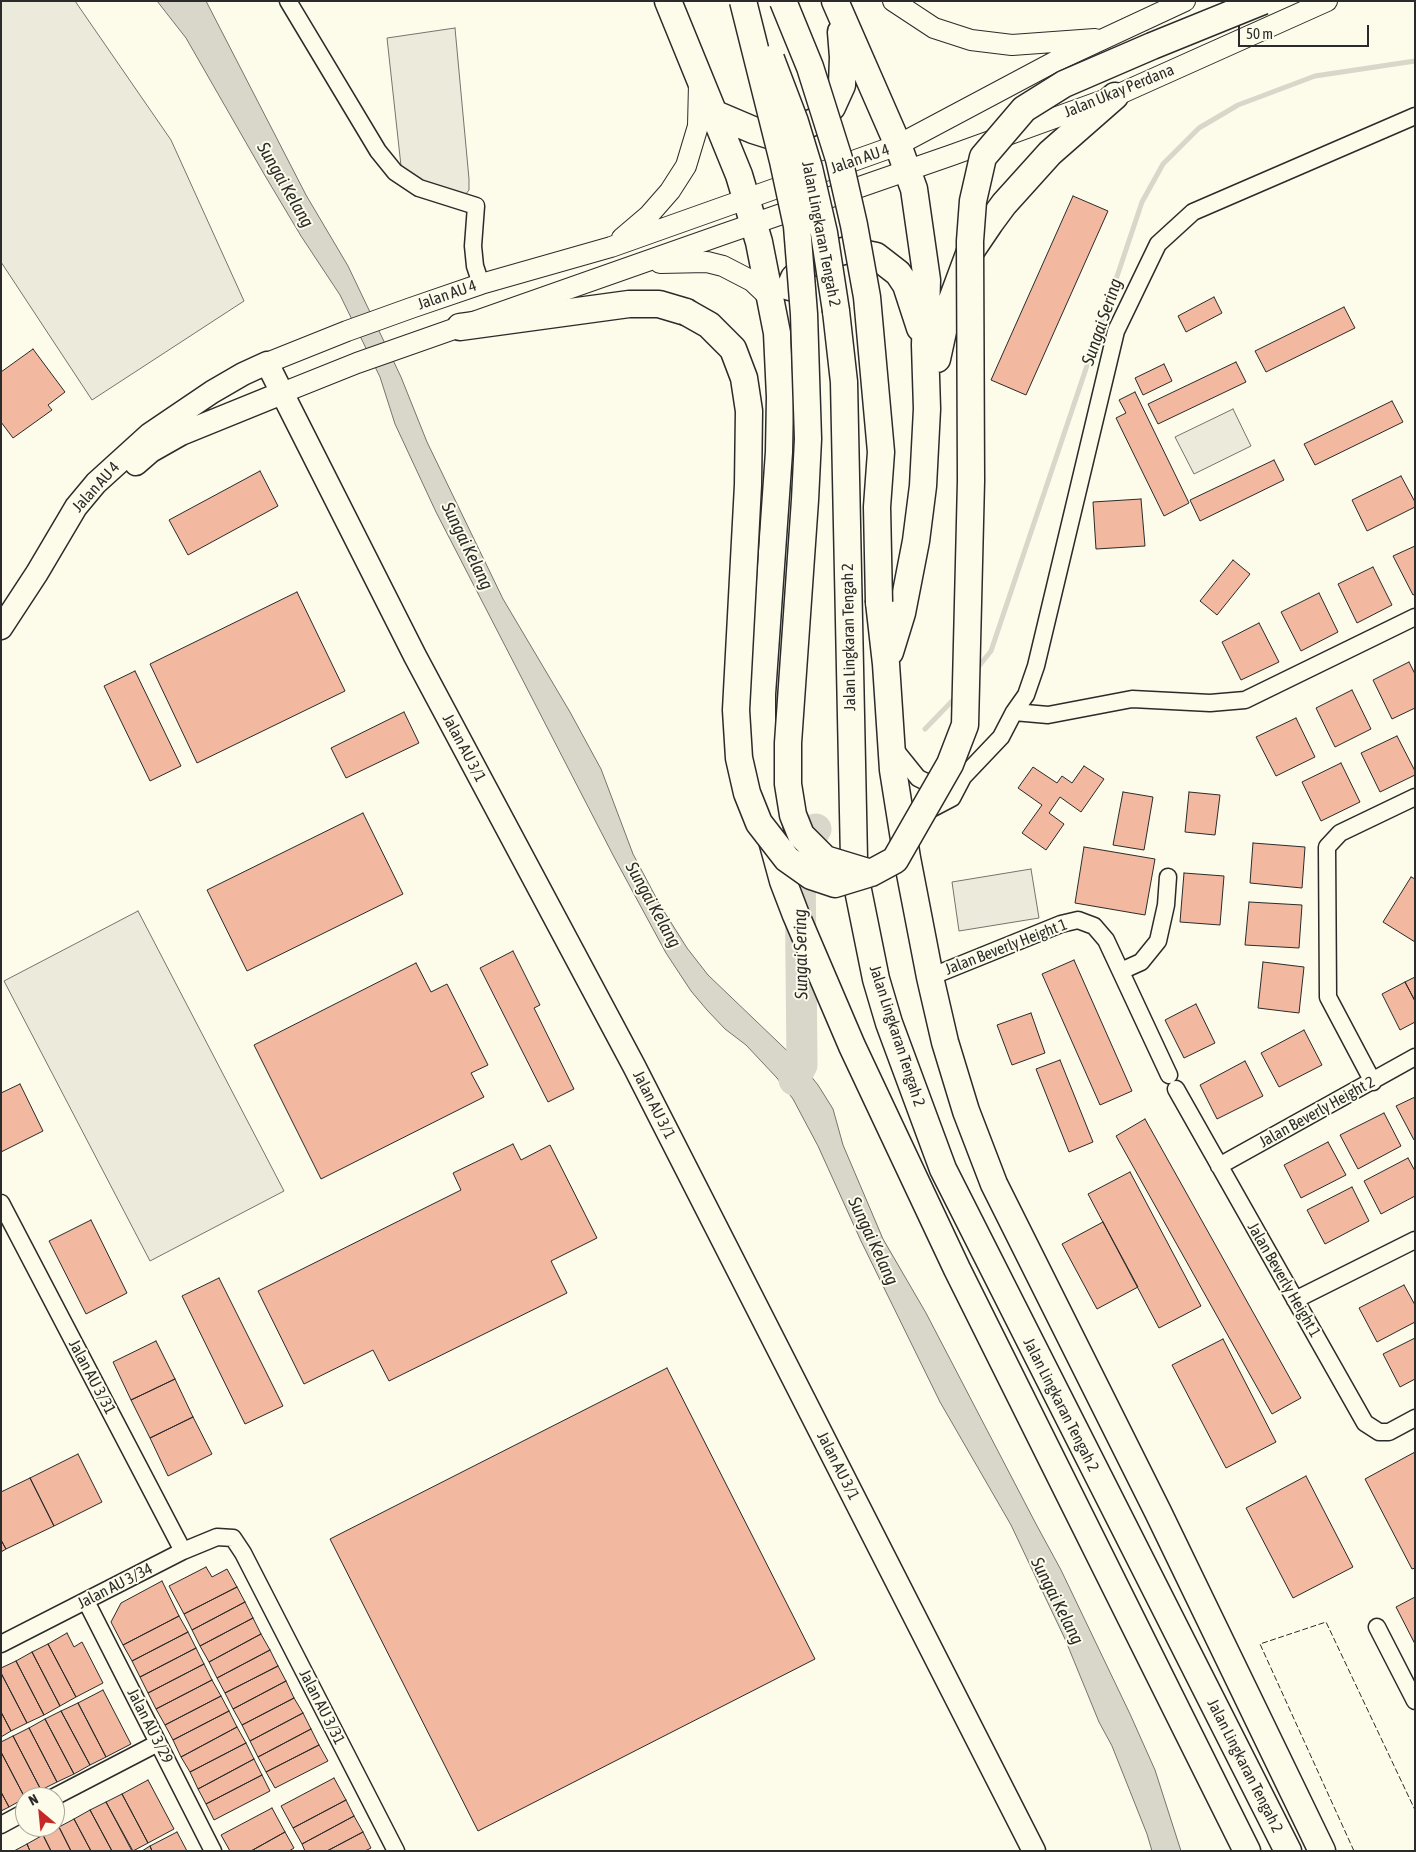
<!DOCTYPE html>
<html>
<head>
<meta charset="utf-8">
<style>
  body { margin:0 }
  #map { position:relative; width:1416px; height:1852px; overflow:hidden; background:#fdfbea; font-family:"Asap Condensed",sans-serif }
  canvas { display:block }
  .frame { position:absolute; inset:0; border:2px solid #2b2b2b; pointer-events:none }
  .north { position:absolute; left:15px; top:1787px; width:50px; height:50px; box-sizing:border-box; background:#fdfbea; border:1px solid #a9a89e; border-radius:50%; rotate:332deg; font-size:14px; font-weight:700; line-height:20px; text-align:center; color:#2b2b2b }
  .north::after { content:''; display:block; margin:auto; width:18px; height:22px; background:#c62828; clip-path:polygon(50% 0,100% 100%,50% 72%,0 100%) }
  .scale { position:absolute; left:1238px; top:25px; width:131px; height:22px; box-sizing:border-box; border:2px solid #2b2b2b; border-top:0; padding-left:6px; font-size:15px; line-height:18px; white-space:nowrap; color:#2b2b2b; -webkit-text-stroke:4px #fdfbea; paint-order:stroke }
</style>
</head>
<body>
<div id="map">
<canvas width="1416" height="1852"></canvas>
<div class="frame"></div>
<div class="north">N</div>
<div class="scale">50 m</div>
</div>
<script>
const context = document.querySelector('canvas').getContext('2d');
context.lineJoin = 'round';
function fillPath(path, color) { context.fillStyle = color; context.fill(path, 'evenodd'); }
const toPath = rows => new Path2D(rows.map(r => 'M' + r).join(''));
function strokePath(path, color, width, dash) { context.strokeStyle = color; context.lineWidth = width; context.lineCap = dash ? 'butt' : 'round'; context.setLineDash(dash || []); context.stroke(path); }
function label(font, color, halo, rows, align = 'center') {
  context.font = font + ' "Asap Condensed",sans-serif'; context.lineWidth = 4; context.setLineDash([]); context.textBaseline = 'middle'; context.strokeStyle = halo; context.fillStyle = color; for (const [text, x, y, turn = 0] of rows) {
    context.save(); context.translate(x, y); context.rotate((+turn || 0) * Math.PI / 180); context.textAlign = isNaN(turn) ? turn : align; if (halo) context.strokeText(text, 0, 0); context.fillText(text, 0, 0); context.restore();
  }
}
const green = toPath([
  [1,1,75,1,171,140,244,301,92,400,1,262,1,1],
  [1233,409,1251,446,1194,474,1175,437,1233,409],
  [1031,869,1039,918,959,931,952,882,1031,869],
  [138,911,284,1191,150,1261,4,981,138,911]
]);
fillPath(green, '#ecebdb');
strokePath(green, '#74746e', 1);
const parking = toPath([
  [455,28,469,179,469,190,465,195,427,185,401,166,387,38,455,28]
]);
fillPath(parking, '#eceadb');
strokePath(parking, '#74746e', 1);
const water = toPath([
  [157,1,206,1,306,195,348,266,401,377,427,442,503,599,570,712,601,769,633,854,660,905,687,948,708,975,802,1065,818,1085,833,1109,843,1145,883,1239,926,1313,1036,1524,1061,1570,1130,1714,1155,1770,1181,1851,1152,1851,1147,1834,1112,1746,1099,1722,1065,1639,1011,1525,940,1402,861,1241,818,1146,793,1099,777,1078,746,1045,725,1029,707,1010,691,991,666,953,614,857,436,512,395,424,380,377,340,295,301,236,264,174,186,38,157,1]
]);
fillPath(water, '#d8d7c9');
strokePath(water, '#74746e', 1);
strokePath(toPath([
  [975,671,991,651,1142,202,1163,164,1199,128,1238,105,1315,76,1415,61],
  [925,729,957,696]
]), '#d8d7c9', 5);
strokePath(toPath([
  [794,1080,802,1065,800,858,816,829]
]), '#d8d7c9', 31);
const building = toPath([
  [1073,196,1108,211,1026,395,991,380,1073,196],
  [1214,297,1222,313,1186,332,1178,316,1214,297],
  [1344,307,1355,328,1266,372,1255,351,1344,307],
  [33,349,65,392,48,405,52,410,13,438,1,422,1,372,33,349],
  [1236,362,1246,382,1158,424,1148,404,1236,362],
  [1164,364,1172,381,1143,395,1135,378,1164,364],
  [1135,392,1189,503,1164,516,1116,418,1126,413,1119,400,1135,392],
  [1392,401,1403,422,1315,465,1304,444,1392,401],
  [1274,460,1284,480,1200,521,1190,500,1274,460],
  [260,471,278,506,188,555,169,520,260,471],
  [1401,476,1415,502,1415,507,1367,531,1352,500,1401,476],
  [1141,499,1145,546,1096,549,1093,502,1141,499],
  [1415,546,1415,594,1413,595,1393,556,1415,546],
  [1233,560,1250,574,1217,615,1200,601,1233,560],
  [1373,567,1392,605,1357,623,1338,584,1373,567],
  [297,592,345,691,197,763,150,664,297,592],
  [1319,593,1338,632,1301,651,1281,612,1319,593],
  [1259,623,1279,662,1241,680,1222,642,1259,623],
  [1409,662,1415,674,1415,708,1392,719,1373,680,1409,662],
  [135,671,181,766,150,781,104,686,135,671],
  [1352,690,1371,729,1335,747,1316,708,1352,690],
  [404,712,419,743,346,778,331,748,404,712],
  [1296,718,1315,757,1276,776,1256,737,1296,718],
  [1397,736,1415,771,1415,775,1380,792,1361,753,1397,736],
  [1341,763,1360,802,1321,821,1302,782,1341,763],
  [1084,766,1104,779,1081,812,1060,797,1049,813,1064,824,1046,850,1022,833,1042,805,1018,788,1033,767,1057,783,1062,776,1072,783,1084,766],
  [1123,792,1153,797,1144,850,1113,845,1123,792],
  [1189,792,1220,795,1215,835,1185,832,1189,792],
  [363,813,403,894,247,971,207,890,363,813],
  [1253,843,1305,847,1302,888,1250,883,1253,843],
  [1084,847,1155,859,1145,915,1075,903,1084,847],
  [1184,873,1224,876,1220,925,1180,922,1184,873],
  [1411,877,1415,879,1415,942,1383,922,1411,877],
  [1249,902,1302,905,1299,948,1245,945,1249,902],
  [513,951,540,1005,534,1008,574,1089,548,1102,480,968,513,951],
  [1074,960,1132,1091,1100,1105,1042,974,1074,960],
  [1263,962,1304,967,1299,1013,1258,1008,1263,962],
  [416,963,431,992,447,984,488,1065,471,1073,484,1097,321,1179,254,1045,416,963],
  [1415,977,1415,1001,1405,982,1415,977],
  [1405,982,1415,1001,1415,1022,1400,1030,1382,994,1405,982],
  [1196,1004,1215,1043,1184,1058,1165,1020,1196,1004],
  [1031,1013,1045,1053,1012,1065,997,1025,1031,1013],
  [1304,1030,1322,1065,1279,1087,1261,1053,1304,1030],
  [1060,1060,1093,1142,1069,1152,1036,1069,1060,1060],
  [1245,1061,1263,1096,1217,1119,1200,1085,1245,1061],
  [20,1084,43,1131,1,1152,1,1093,20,1084],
  [1415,1097,1415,1139,1414,1140,1396,1106,1415,1097],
  [1384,1113,1401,1146,1358,1169,1340,1135,1384,1113],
  [1145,1119,1301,1398,1272,1414,1116,1136,1145,1119],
  [1328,1142,1346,1175,1301,1198,1284,1165,1328,1142],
  [513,1144,521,1160,550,1145,597,1238,551,1261,567,1293,389,1381,373,1350,304,1384,258,1291,461,1190,453,1173,513,1144],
  [1408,1158,1415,1171,1415,1196,1381,1214,1364,1181,1408,1158],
  [1130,1172,1201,1306,1159,1328,1088,1194,1130,1172],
  [1352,1187,1369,1221,1325,1244,1307,1210,1352,1187],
  [91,1220,127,1293,86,1314,49,1241,91,1220],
  [1103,1222,1138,1287,1097,1309,1062,1244,1103,1222],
  [219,1278,283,1406,245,1424,182,1296,219,1278],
  [1404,1285,1415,1305,1415,1322,1377,1342,1359,1308,1404,1285],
  [1415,1338,1415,1379,1400,1387,1383,1354,1415,1338],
  [1223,1339,1276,1442,1226,1468,1172,1365,1223,1339],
  [156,1341,175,1379,131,1400,113,1362,156,1341],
  [667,1368,815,1659,478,1831,330,1539,667,1368],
  [175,1379,193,1417,150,1438,131,1400,175,1379],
  [193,1417,212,1454,168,1476,150,1438,193,1417],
  [1415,1452,1415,1568,1412,1569,1365,1479,1415,1452],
  [78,1454,102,1502,54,1526,30,1478,78,1454],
  [1306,1476,1353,1567,1293,1598,1246,1508,1306,1476],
  [30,1478,54,1526,6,1549,1,1540,1,1492,30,1478],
  [1,1540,6,1549,1,1552,1,1540],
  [206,1567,212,1577,227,1569,237,1587,184,1614,169,1586,206,1567],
  [162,1581,179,1616,123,1645,111,1622,121,1603,162,1581],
  [237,1587,245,1602,192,1630,184,1614,237,1587],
  [1415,1597,1415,1644,1396,1607,1415,1597],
  [245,1602,253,1618,200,1646,192,1630,245,1602],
  [179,1616,188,1632,132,1661,123,1645,179,1616],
  [253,1618,261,1634,209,1662,200,1646,253,1618],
  [188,1632,196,1648,140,1677,132,1661,188,1632],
  [67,1633,74,1647,82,1642,103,1683,76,1697,48,1644,67,1633],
  [261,1634,270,1650,217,1678,209,1662,261,1634],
  [48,1644,76,1697,60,1706,32,1652,48,1644],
  [196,1648,204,1664,148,1693,140,1677,196,1648],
  [270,1650,278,1666,225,1693,217,1678,270,1650],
  [32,1652,60,1706,44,1715,16,1661,32,1652],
  [16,1661,44,1715,27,1723,1,1673,1,1668,16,1661],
  [204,1664,212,1680,156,1709,148,1693,204,1664],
  [278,1666,286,1681,233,1709,225,1693,278,1666],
  [1,1673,27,1723,11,1731,1,1712,1,1673],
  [212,1680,221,1696,165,1725,156,1709,212,1680],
  [286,1681,294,1698,242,1725,233,1709,286,1681],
  [103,1690,131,1744,106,1757,78,1703,103,1690],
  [221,1696,229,1711,173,1740,165,1725,221,1696],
  [294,1698,303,1713,250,1741,242,1725,294,1698],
  [78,1703,106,1757,90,1765,61,1711,78,1703],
  [61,1711,90,1765,74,1774,45,1719,61,1711],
  [229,1711,237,1727,181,1757,173,1740,229,1711],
  [1,1712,11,1731,1,1737,1,1712],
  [303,1713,311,1729,258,1757,250,1741,303,1713],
  [45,1719,74,1774,57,1782,29,1728,45,1719],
  [237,1727,246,1743,190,1772,181,1757,237,1727],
  [29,1728,57,1782,41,1790,13,1736,29,1728],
  [311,1729,319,1745,266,1772,258,1757,311,1729],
  [13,1736,41,1790,25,1798,1,1752,1,1742,13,1736],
  [246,1743,254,1759,198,1789,190,1772,246,1743],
  [319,1745,328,1761,275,1788,266,1772,319,1745],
  [1,1752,25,1798,9,1807,1,1792,1,1752],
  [254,1759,262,1775,206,1804,198,1789,254,1759],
  [262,1775,270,1791,214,1820,206,1804,262,1775],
  [334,1778,346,1800,293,1828,281,1806,334,1778],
  [148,1780,174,1829,148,1843,122,1794,148,1780],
  [1,1792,9,1807,1,1811,1,1792],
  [122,1794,148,1843,133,1851,106,1802,122,1794],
  [346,1800,354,1816,302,1844,293,1828,346,1800],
  [106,1802,132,1851,112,1851,90,1810,106,1802],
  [272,1808,285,1832,251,1851,230,1851,221,1835,272,1808],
  [90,1810,112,1851,91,1851,74,1819,90,1810],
  [354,1816,363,1832,327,1851,305,1851,302,1844,354,1816],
  [74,1819,91,1851,71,1851,59,1827,74,1819],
  [59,1827,71,1851,51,1851,43,1835,59,1827],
  [177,1832,187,1851,152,1851,150,1846,177,1832],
  [285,1832,294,1848,289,1851,251,1851,285,1832],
  [363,1832,371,1848,365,1851,327,1851,363,1832],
  [43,1835,51,1851,30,1851,27,1844,43,1835],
  [27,1844,30,1851,14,1851,27,1844],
  [150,1846,152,1851,142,1851,150,1846]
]);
fillPath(building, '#f2b8a0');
strokePath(building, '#2b2b2b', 1);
const minor = toPath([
  [288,1,378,151,395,172,419,188,476,206,473,246,475,266,481,284],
  [1014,712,1026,695,1036,666,1116,331,1158,244,1193,212,1415,116],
  [893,747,918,778,926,782,947,781],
  [926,814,929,810,952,798,963,777,1001,737,1014,712,1048,715,1132,699,1210,703,1245,700,1415,617],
  [1121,971,1141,962,1158,941,1166,905,1168,877],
  [930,977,1061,924,1078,920,1094,926,1106,940,1169,1075],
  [1373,1082,1328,997,1327,847,1340,833,1415,797],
  [1176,1089,1365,1423,1379,1432,1389,1432,1415,1418],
  [1219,1166,1415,1057],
  [1,1203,183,1551],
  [1295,1300,1415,1240],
  [86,1601,213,1851],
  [1377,1627,1415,1701],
  [1,1644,183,1551,217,1537,233,1538,243,1553,396,1851],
  [54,1797,158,1743],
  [1,1825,25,1812]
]);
const tertiary = toPath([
  [893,1,934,28,971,40,1012,45,1095,39],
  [622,238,649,215,670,191,686,166,698,126,699,84],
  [660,263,707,262,723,266,752,281,771,299],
  [267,363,347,331,411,308,481,284,611,247,898,145,1054,62,1185,1],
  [282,393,357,363,724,234,952,155,1115,96,1327,1]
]);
const secondary = toPath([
  [136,464,151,451,181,434,282,393],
  [1,628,37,573,76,507,96,483,150,434,212,392,243,374,267,363,415,656,634,1066,1034,1851]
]);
const trunk = toPath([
  [668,1,739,175,759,242,777,333,780,397,779,452,762,694,762,745,764,802,771,837,783,881,796,915,852,1046,957,1269,1247,1851],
  [835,1,898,145,914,189,927,280,925,345,927,409,923,486,916,541,902,613,890,652],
  [713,113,753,130,772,136,794,130,816,121,832,107,842,85,843,57,841,32],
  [790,287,794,278,812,260,847,250,876,256,898,273,906,285,920,328],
  [836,311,844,382,854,859,857,885,876,979,889,1023,943,1169,1288,1851],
  [460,327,629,304,659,304,686,312],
  [937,359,947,313,969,254,990,223,1004,204,1050,153,1115,96],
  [879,602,886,664,893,770,907,858,930,977,945,1042,966,1111,994,1184,1158,1512,1322,1851]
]);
strokePath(minor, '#2b2b2b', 19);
strokePath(tertiary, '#2b2b2b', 22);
strokePath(secondary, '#2b2b2b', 25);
strokePath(trunk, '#2b2b2b', 29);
strokePath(minor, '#fdfbea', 16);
strokePath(tertiary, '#fdfbea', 20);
strokePath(secondary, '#fdfbea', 22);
strokePath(trunk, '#fdfbea', 26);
const trunkBridge = toPath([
  [743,1,783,161,797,226,804,314,808,439,805,500,788,743,788,784,793,815,801,835,825,859,871,873],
  [783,1,810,67,839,159,854,225,867,297,881,452,877,507,879,602],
  [771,59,795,122,809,168,824,233,836,311],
  [686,312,709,325,733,349,744,378,749,411,748,485,736,710,739,758,747,793,759,823,787,859,811,876,835,884,871,873,895,860,950,764,965,725,971,481,970,241,973,201,983,157,1024,109,1064,84,1152,46,1263,1]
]);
strokePath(trunkBridge, '#2b2b2b', 29, []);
strokePath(trunkBridge, '#fdfbea', 26);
strokePath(toPath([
  [1354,1851,1260,1644,1326,1622,1415,1810]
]), '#2b2b2b', 1, [6, 2.5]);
label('16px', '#2b2b2b', '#fdfbea', [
  ["Jalan Ukay Perdana",1119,91,-22],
  ["Jalan AU 4",860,159,-19],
  ["Jalan Lingkaran Tengah 2",821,234,79],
  ["Jalan AU 4",447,295,-19],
  ["Jalan AU 4",96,487,-48],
  ["Jalan Lingkaran Tengah 2",849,637,-91],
  ["Jalan AU 3/1",464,748,62],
  ["Jalan Beverly Height 1",1006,947,-21],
  ["Jalan Lingkaran Tengah 2",897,1036,72],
  ["Jalan AU 3/1",654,1105,63],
  ["Jalan Beverly Height 2",1317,1112,-29],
  ["Jalan Beverly Height 1",1284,1280,60],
  ["Jalan AU 3/31",92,1377,62],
  ["Jalan Lingkaran Tengah 2",1061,1405,63],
  ["Jalan AU 3/1",838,1466,63],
  ["Jalan AU 3/34",115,1586,-27],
  ["Jalan AU 3/31",322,1707,63],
  ["Jalan AU 3/29",150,1726,63],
  ["Jalan Lingkaran Tengah 2",1245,1766,63]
]);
label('italic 18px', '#2b2b2b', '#fdfbea', [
  ["Sungai Kelang",285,185,60],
  ["Sungai Sering",1102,322,-71],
  ["Sungai Kelang",467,546,64],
  ["Sungai Kelang",653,905,61],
  ["Sungai Sering",801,954,-91],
  ["Sungai Kelang",873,1241,65],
  ["Sungai Kelang",1057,1601,63]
]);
</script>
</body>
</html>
